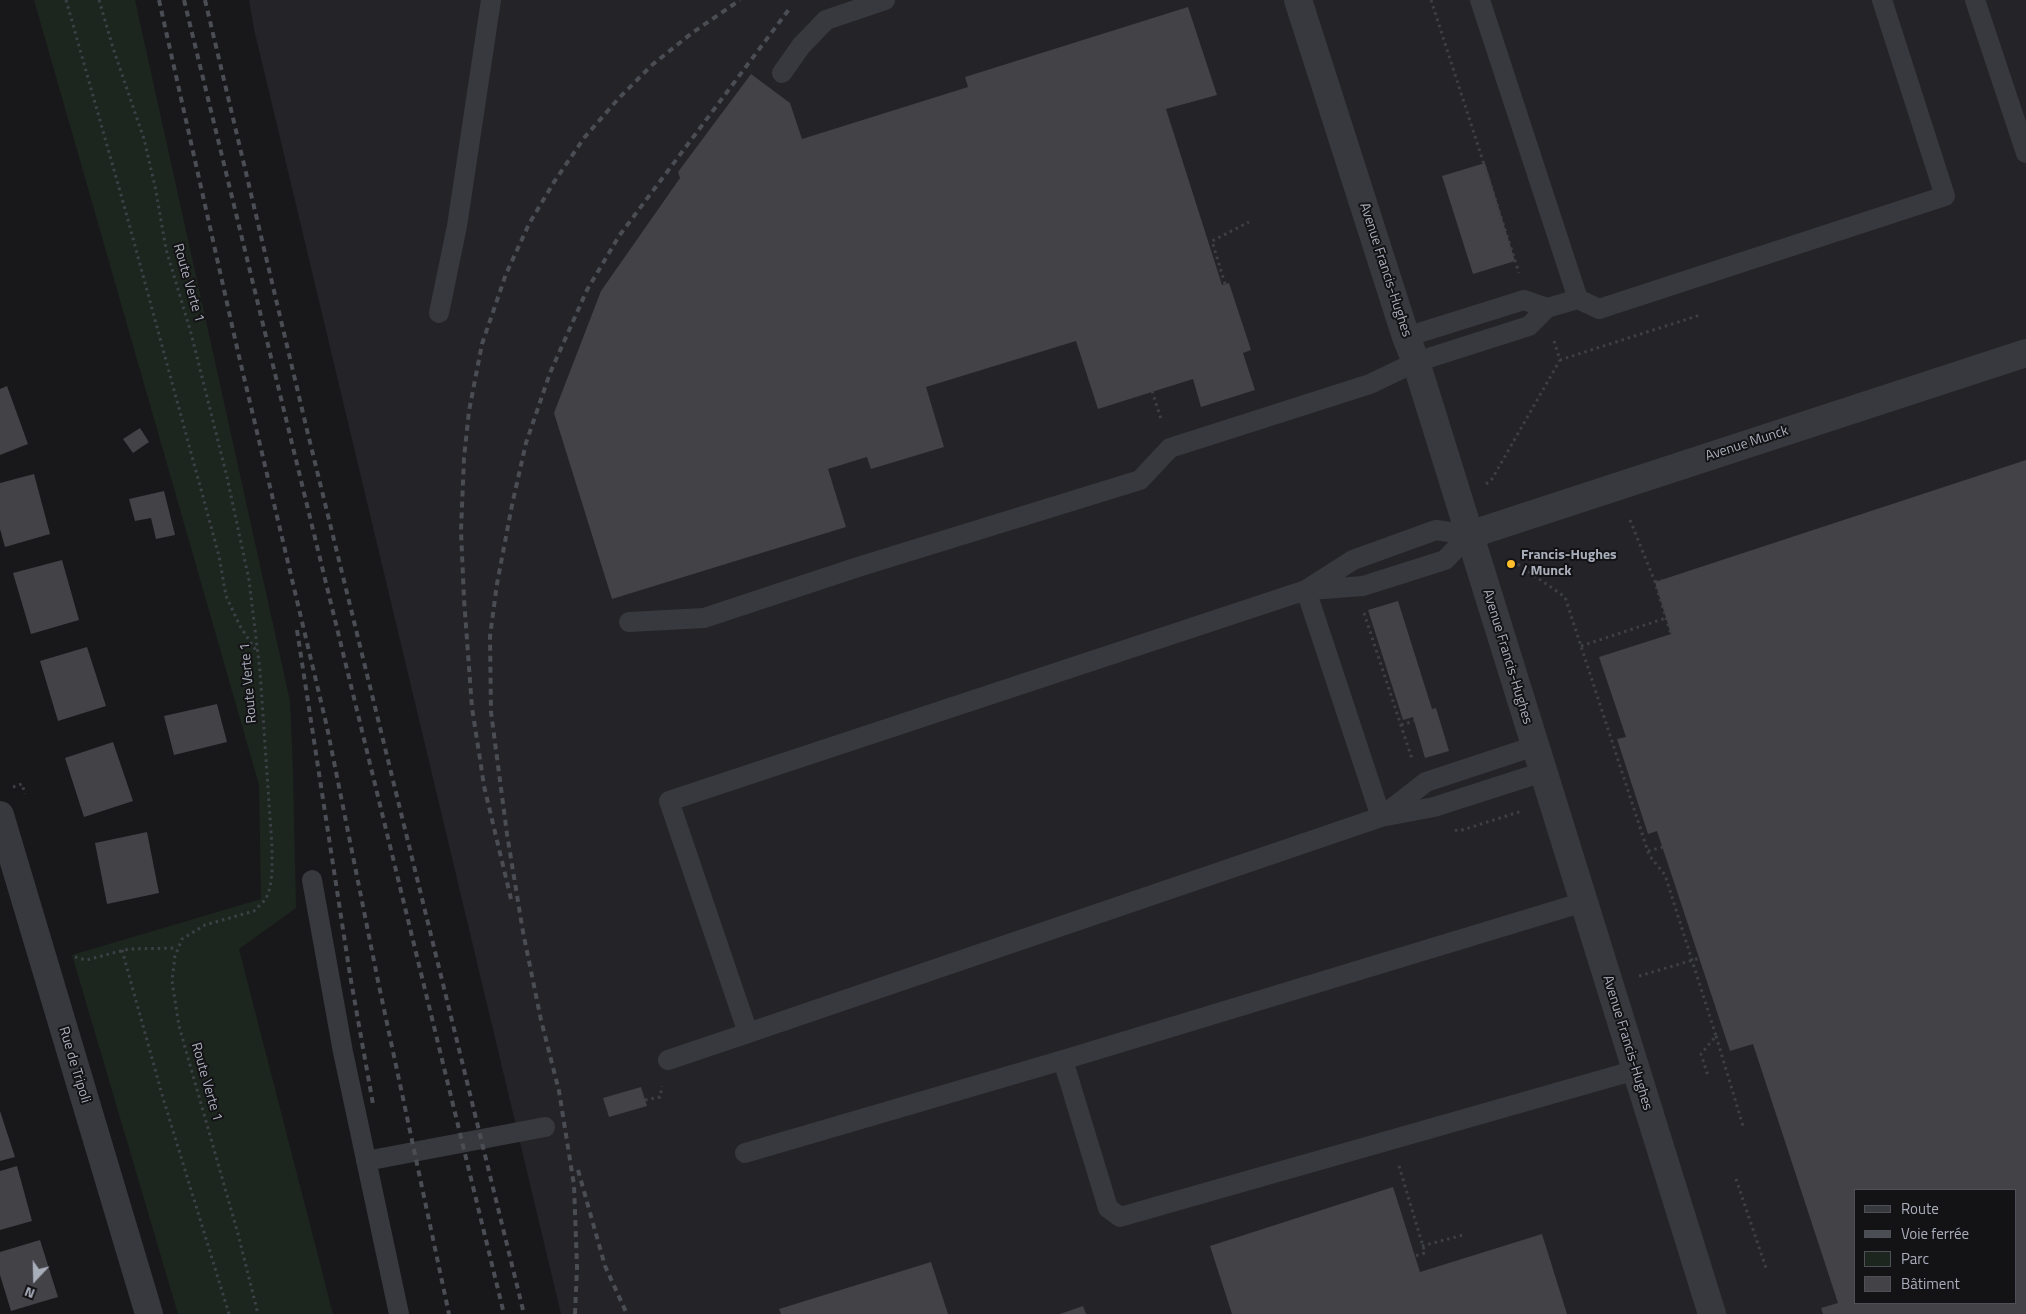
<!DOCTYPE html>
<html>
<head>
<meta charset="utf-8">
<style>
  body { margin:0 }
  #map { position:relative; width:2026px; height:1314px; overflow:hidden; background:#18181a; font-family:"Titillium Web",sans-serif }
  canvas { display:block }
  .legend { position:absolute; left:1854px; top:1189px; width:162px; height:115px; box-sizing:border-box; background:#131215; border:1px solid #4f5057; margin:0; padding:6px 9px; list-style:none; font-size:15px; color:#a9aebb }
  .legend li { display:flex; align-items:center; gap:10px; height:25px }
  .legend b { width:25px; border:1px solid #4f5057 }
  .north { position:absolute; left:10px; top:1254px; width:50px; height:50px; -webkit-text-stroke:4px #131215; paint-order:stroke; rotate:201deg; font-size:14px; font-weight:700; line-height:20px; text-align:center; color:#a9aebb }
  .north::after { content:''; display:block; margin:auto; width:18px; height:22px; background:#a9aebb; clip-path:polygon(50% 0,100% 100%,50% 72%,0 100%) }
</style>
</head>
<body>
<div id="map">
<canvas width="2026" height="1314"></canvas>
<ul class="legend">
<li><b style="height:6px;background:#38393f"></b>Route</li>
<li><b style="height:6px;background:#4b4d55"></b>Voie ferrée</li>
<li><b style="height:14px;background:#1d261e"></b>Parc</li>
<li><b style="height:14px;background:#424247"></b>Bâtiment</li>
</ul>
<div class="north">N</div>
</div>
<script>
const context = document.querySelector('canvas').getContext('2d');
context.lineJoin = 'round';
function fillPath(path, color) { context.fillStyle = color; context.fill(path, 'evenodd'); }
const toPath = rows => new Path2D(rows.map(r => 'M' + r).join(''));
function strokePath(path, color, width, dash) { context.strokeStyle = color; context.lineWidth = width; context.lineCap = dash ? 'butt' : 'round'; context.setLineDash(dash || []); context.stroke(path); }
function label(font, color, halo, rows, align = 'center') {
  context.font = font + ' "Titillium Web",sans-serif'; context.lineWidth = 4; context.setLineDash([]); context.textBaseline = 'middle'; context.strokeStyle = halo; context.fillStyle = color; for (const [text, x, y, turn = 0] of rows) {
    context.save(); context.translate(x, y); context.rotate((+turn || 0) * Math.PI / 180); context.textAlign = isNaN(turn) ? turn : align; if (halo) context.strokeText(text, 0, 0); context.fillText(text, 0, 0); context.restore();
  }
}
fillPath(toPath([
  [249,0,2026,0,2026,1314,561,1314,254,29],
  [1855,1190,2015,1190,2015,1303,1855,1303]
]), '#242327');
fillPath(toPath([
  [34,0,135,0,290,701,293,770,296,908,239,949,333,1314,178,1314,72,955,261,899,259,785]
]), '#1d261e');
fillPath(toPath([
  [1188,7,1217,95,1166,109,1222,285,1229,283,1251,350,1243,353,1255,390,1201,407,1193,379,1098,409,1076,341,926,387,944,447,871,469,867,457,828,469,846,527,612,599,554,413,601,291,680,178,678,172,751,74,790,103,802,139,968,87,965,77],
  [1485,163,1515,261,1473,274,1442,176],
  [7,386,28,444,0,455,0,389],
  [140,428,149,442,133,453,123,439],
  [2026,460,2026,1314,1823,1314,1821,1308,1838,1303,1753,1044,1730,1051,1657,831,1648,834,1617,739,1626,737,1599,657,1671,634,1655,582],
  [1855,1190,2015,1190,2015,1303,1855,1303],
  [34,474,50,534,5,547,0,529,0,483],
  [164,491,175,535,156,539,151,518,135,521,129,499],
  [62,560,79,620,31,634,13,573],
  [1398,601,1432,709,1436,708,1449,751,1425,758,1413,717,1403,720,1368,610],
  [87,647,106,706,58,721,40,661],
  [217,704,227,742,174,755,164,716],
  [113,742,133,801,84,817,65,758],
  [147,832,159,893,107,904,95,843],
  [641,1087,647,1106,609,1117,603,1098],
  [0,1111,15,1157,0,1161],
  [17,1166,32,1221,0,1230,0,1171],
  [1393,1187,1420,1272,1542,1234,1567,1314,1232,1314,1210,1246],
  [40,1240,58,1297,11,1311,0,1275,0,1252],
  [931,1262,948,1314,781,1314,779,1309],
  [1083,1306,1086,1314,1060,1314]
]), '#424247');
strokePath(toPath([
  [66,0,125,209,219,556,226,596,240,626,257,652],
  [99,0,113,48,144,139,155,186,166,249,191,333,227,477,249,580,260,671,272,847,272,873,270,888,266,899,254,911,205,925,182,939,175,956,172,981,179,1026,238,1234,258,1314],
  [1431,0,1519,273],
  [1225,284,1212,241,1249,222],
  [1554,341,1560,360,1700,315],
  [1152,391,1162,422],
  [1486,484,1492,479,1560,360],
  [1630,520,1655,582,1671,634],
  [1511,564,1519,565,1565,597,1649,855,1665,875,1716,1036,1701,1054,1708,1076],
  [1655,582,1662,580],
  [1364,613,1412,759],
  [1581,646,1666,618],
  [1401,725,1414,721],
  [13,787,22,784,25,794],
  [1455,830,1459,831,1522,811],
  [1648,851,1663,847],
  [122,950,163,1098,229,1314],
  [75,957,86,960,129,949,177,948],
  [1639,976,1700,958],
  [1716,1036,1743,1126],
  [645,1100,660,1097,662,1086],
  [1399,1166,1425,1253,1415,1256],
  [1736,1179,1766,1268],
  [1422,1246,1463,1235]
]), '#3e4047', 3, [2.5, 4]);
strokePath(toPath([
  [1975,0,2026,153],
  [782,73,801,46,826,20,885,0],
  [1578,299,1599,309,1945,196,1882,0],
  [439,313,457,226,491,0],
  [1406,337,1524,300,1547,308],
  [1469,535,1436,530,1353,560,1306,590,669,801,748,1033,1381,817,1434,807,1543,772],
  [1306,590,1381,817],
  [1310,590,1363,586,1445,560,1469,535],
  [629,622,704,618,858,567,1140,480,1170,448,1370,384,1416,362,1529,326,1547,308,1578,299,1480,0],
  [1385,814,1426,782,1535,746],
  [312,880,343,1052,399,1314],
  [668,1060,748,1033],
  [1063,1060,1108,1208,1120,1217,1636,1070],
  [745,1153,1063,1060,1584,902],
  [366,1161,545,1127]
]), '#38393f', 20);
strokePath(toPath([
  [1298,0,1406,337,1416,362,1712,1314],
  [1469,535,2026,353],
  [0,815,149,1314]
]), '#38393f', 28);
strokePath(toPath([
  [159,0,238,352,327,727,378,981,449,1314],
  [184,0,504,1314],
  [205,0,307,430,524,1314],
  [297,630,350,975,373,1104],
  [511,899,484,786,480,759,472,708,464,599,461,531,464,458,469,411,482,344,506,274,529,224,554,182,584,138,619,98,652,65,692,33,740,0],
  [578,1170,605,1266,627,1314],
  [575,1314,577,1267,574,1185,559,1091,541,1020,523,932,507,834,491,712,490,636,497,584,512,505,526,443,550,373,587,290,619,236,790,8]
]), '#4b4d55', 4, [6, 5]);
for (const [x, y, r, color] of [
  [1511,564,5,"#ffbe2b"]
]) { const dot = new Path2D(); dot.arc(x, y, r, 0, 2 * Math.PI); context.fillStyle = color; context.fill(dot); strokePath(dot, '#131215', 2); }
label('14px', '#a9aebb', '#131215', [
  ["Avenue Francis-Hughes",1385,270,72],
  ["Route Verte 1",188,283,74],
  ["Avenue Munck",1747,444,-18],
  ["Avenue Francis-Hughes",1507,657,73],
  ["Route Verte 1",249,683,-95],
  ["Avenue Francis-Hughes",1627,1043,73],
  ["Rue de Tripoli",74,1065,73],
  ["Route Verte 1",206,1082,74]
]);
label('bold 14px', '#a9aebb', '#131215', [
  ["Francis-Hughes",1521,556],
  ["/ Munck",1521,572]
], 'left');
</script>
</body>
</html>
